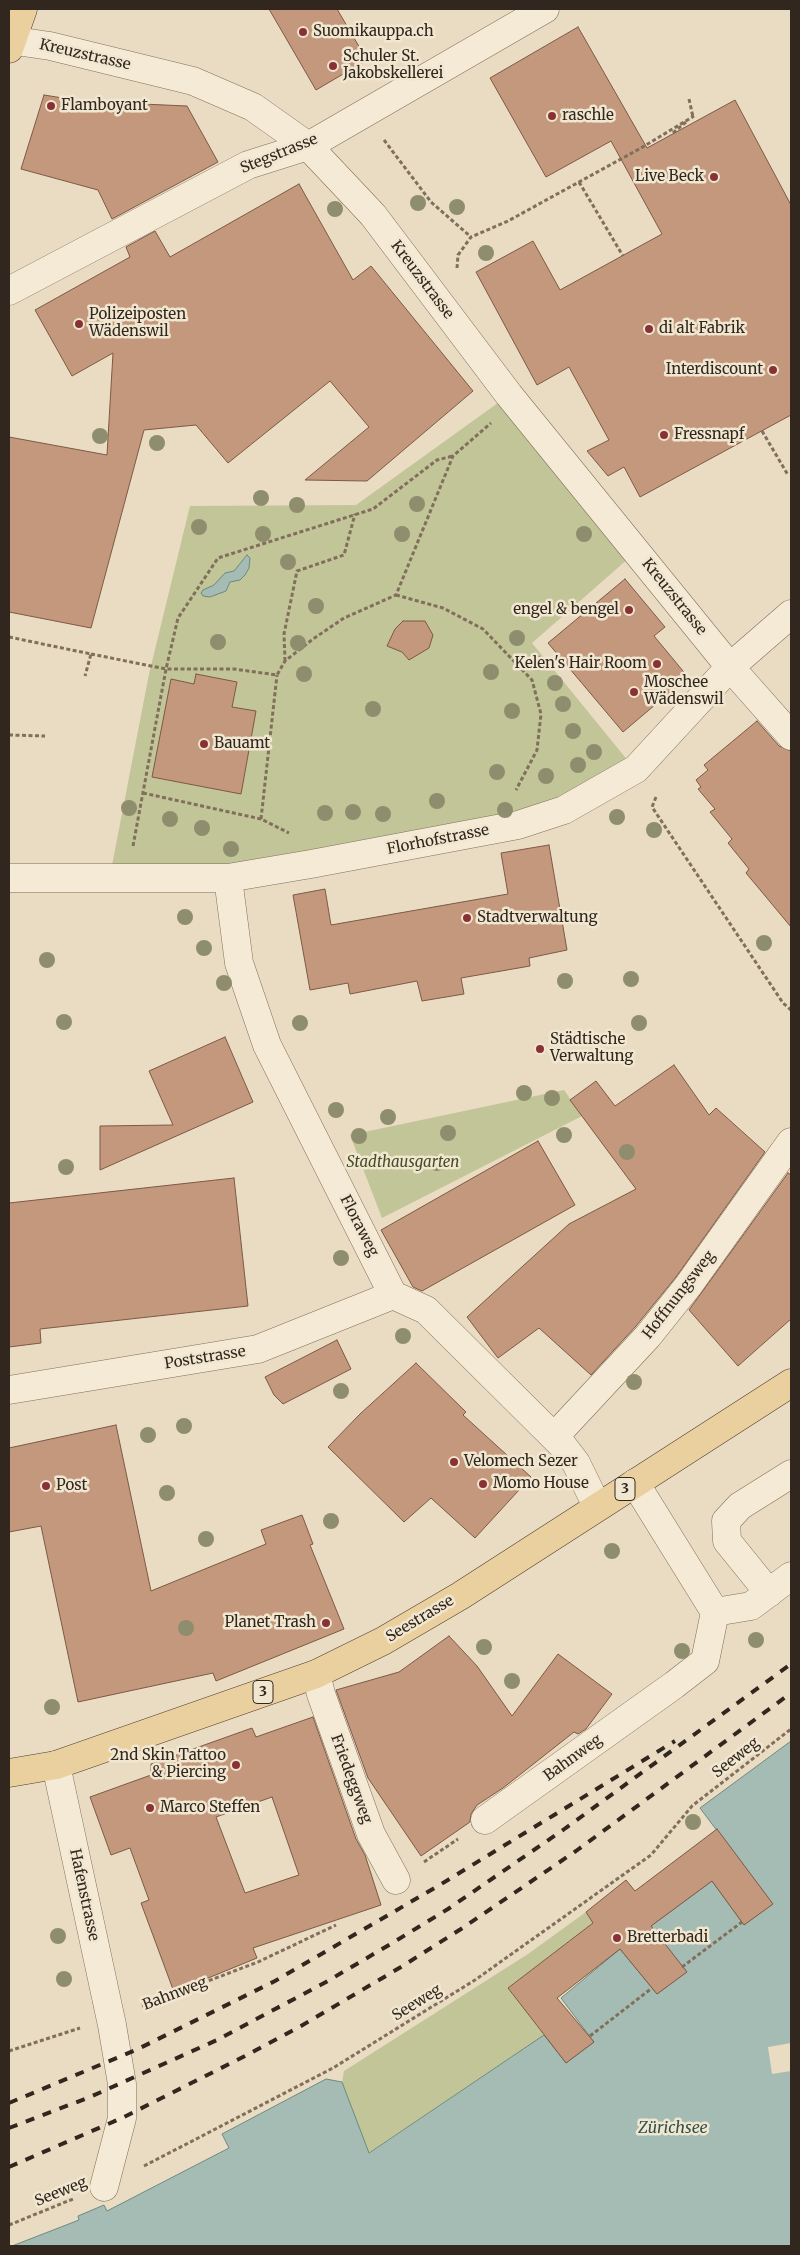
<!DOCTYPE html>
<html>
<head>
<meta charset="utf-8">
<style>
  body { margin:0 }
  #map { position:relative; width:800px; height:2255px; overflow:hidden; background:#e9dcc3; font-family:Merriweather,serif }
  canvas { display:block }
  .frame { position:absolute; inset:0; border:10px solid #32271e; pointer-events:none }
</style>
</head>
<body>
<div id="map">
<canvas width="800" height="2255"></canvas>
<div class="frame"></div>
</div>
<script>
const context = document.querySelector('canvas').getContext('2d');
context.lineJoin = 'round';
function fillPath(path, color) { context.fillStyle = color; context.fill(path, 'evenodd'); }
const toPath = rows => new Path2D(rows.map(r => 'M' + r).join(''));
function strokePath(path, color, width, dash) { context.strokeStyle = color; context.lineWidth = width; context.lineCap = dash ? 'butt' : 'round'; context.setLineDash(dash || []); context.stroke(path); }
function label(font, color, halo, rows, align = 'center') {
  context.font = font + ' Merriweather,serif'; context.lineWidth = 5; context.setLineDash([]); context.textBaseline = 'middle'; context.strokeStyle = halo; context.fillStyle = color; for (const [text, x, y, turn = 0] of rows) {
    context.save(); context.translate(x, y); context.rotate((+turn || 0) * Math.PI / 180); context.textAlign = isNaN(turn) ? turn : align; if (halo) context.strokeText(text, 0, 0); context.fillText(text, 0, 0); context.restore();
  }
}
fillPath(toPath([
  [509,395,637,551,532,643,629,762,518,825,109,881,149,674,190,506,356,505],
  [564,1090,582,1116,382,1218,350,1135],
  [586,1912,593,1923,508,1988,544,2035,368,2153,342,2082,344,2071,528,1954]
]), '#c1c598');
const water = toPath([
  [247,555,250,558,249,568,245,575,240,580,230,582,226,591,210,597,203,596,201,593,203,590,214,585,225,573,234,571,247,555],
  [791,1741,791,2246,12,2246,79,2220,78,2216,104,2205,107,2211,229,2148,222,2134,326,2079,342,2082,369,2153,544,2035,566,2063,594,2042,561,1998,620,1949,657,1994,686,1972,651,1926,712,1881,744,1925,772,1904,700,1808,791,1741]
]);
fillPath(water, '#a4bcb4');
strokePath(water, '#6d8981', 1);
fillPath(toPath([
  [791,2043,791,2071,772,2074,768,2047]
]), '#e9dcc3');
const building = toPath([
  [269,9,337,9,367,60,316,90,269,9],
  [578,27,647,148,735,100,791,205,791,415,640,497,624,467,608,476,587,451,609,440,569,367,537,385,476,272,533,241,560,290,662,234,611,141,546,177,490,78,578,27],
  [44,95,119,107,120,103,187,106,218,162,112,219,98,190,21,169,44,95],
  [299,184,353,280,371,266,473,391,367,481,305,480,369,427,330,381,228,463,196,425,144,430,91,628,9,612,9,437,107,455,113,353,72,376,35,310,130,257,126,247,155,231,170,257,299,184],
  [625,579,665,627,654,636,688,677,623,732,548,643,625,579],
  [403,621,425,621,433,635,429,648,409,660,402,652,387,646,395,629,403,621],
  [196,674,237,682,232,707,256,711,241,794,152,777,171,679,194,684,196,674],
  [757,721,779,746,791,751,791,927,746,873,749,869,728,843,732,839,710,812,715,809,698,789,701,787,696,780,708,770,704,765,757,721],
  [549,845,567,950,529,958,530,966,461,978,464,994,422,1001,417,981,350,994,348,983,310,990,293,895,325,889,331,925,508,894,501,853,549,845],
  [225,1037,253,1102,100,1170,100,1126,173,1125,149,1071,225,1037],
  [674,1065,709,1115,716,1108,765,1152,676,1277,636,1326,591,1375,539,1328,498,1358,467,1317,569,1224,636,1189,570,1100,596,1081,615,1106,674,1065],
  [538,1141,575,1205,422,1291,413,1287,381,1230,538,1141],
  [788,1173,791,1175,791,1319,738,1366,689,1310,788,1173],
  [234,1178,248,1306,40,1329,41,1343,9,1347,9,1203,234,1178],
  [337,1340,351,1369,283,1404,274,1395,265,1377,337,1340],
  [416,1363,466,1412,463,1415,531,1477,475,1538,431,1498,404,1522,328,1447,360,1414,416,1363],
  [116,1425,151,1591,266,1544,261,1530,302,1515,313,1544,310,1545,344,1629,216,1681,213,1673,78,1702,41,1526,9,1532,9,1448,116,1425],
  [449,1636,477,1666,512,1716,558,1654,612,1694,586,1729,578,1734,574,1732,503,1788,477,1805,471,1814,470,1822,421,1856,368,1778,336,1690,399,1672,449,1636],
  [313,1717,356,1839,365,1855,381,1905,253,1948,257,1958,174,1992,141,1903,149,1900,130,1848,111,1855,90,1797,151,1775,151,1764,252,1728,256,1737,313,1717],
  [272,1797,299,1875,245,1893,216,1817,272,1797],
  [717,1829,773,1904,744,1925,712,1881,651,1926,687,1972,657,1994,620,1949,557,1998,594,2042,566,2063,508,1988,593,1923,586,1912,626,1880,635,1891,717,1829]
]);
fillPath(building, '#c3987c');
strokePath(building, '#7d5944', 1);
const minor = toPath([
  [9,40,50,46,193,81,253,107,308,146,373,215,509,395,730,667,791,736],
  [9,291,248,165,308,146,545,9],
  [9,878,228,878,311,864,518,825,564,810,636,769,730,667,791,614],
  [228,878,239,963,267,1045,393,1295,426,1310,563,1446,576,1463,597,1506],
  [9,1390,258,1349,393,1295],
  [554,1437,648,1336,688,1286,791,1142],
  [635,1483,715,1612],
  [769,1593,727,1541,726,1521,740,1506,791,1474],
  [715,1612,751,1606,791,1576],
  [316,1674,321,1694,371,1834,396,1880],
  [56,1765,112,2025,122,2084,122,2118,104,2187],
  [485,1820,674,1685,705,1661,715,1612]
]);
const major = toPath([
  [9,49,23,9],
  [9,1773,56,1765,316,1674,383,1641,460,1596,791,1383]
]);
strokePath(minor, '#816f5c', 29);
strokePath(major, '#4f3d2f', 29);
strokePath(toPath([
  [689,99,693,117],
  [673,133,686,122],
  [384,140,431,202,471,237],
  [579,182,623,256],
  [457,268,458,255,471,237,508,221,641,148,694,116],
  [762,431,788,475],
  [396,595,443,608,483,629,532,680,541,714,537,750,516,790],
  [9,637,91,654,85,676],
  [91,654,166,669,234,669,277,675,285,661,313,639,344,618,396,595,453,456,491,423],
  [285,661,284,634,297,571,344,555,355,514],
  [9,735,45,736],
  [143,793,261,819,289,833],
  [656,797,652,807,783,1003,791,1010],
  [261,819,277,675],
  [133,846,166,669,178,618,218,558,373,509,437,460,453,456],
  [424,1862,458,1839],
  [682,1967,742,1922],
  [142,2006,258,1962,336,1925],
  [590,2036,652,1988],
  [9,2051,80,2028],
  [144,2166,333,2068,475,1980,651,1855,692,1806,791,1729],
  [9,2225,73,2199]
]), '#816f5c', 3, [4, 2.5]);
strokePath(minor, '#f5ead5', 28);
strokePath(major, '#e9d09e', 28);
strokePath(toPath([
  [9,2103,138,2049,275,1981,438,1886,675,1741],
  [9,2128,90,2097,217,2040,326,1982,389,1945,448,1909,563,1830,791,1664],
  [9,2167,122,2118,245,2056,301,2026,401,1967,461,1929,576,1851,791,1693]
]), '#32271e', 4, [9, 9]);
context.fillStyle = '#8e8d6d';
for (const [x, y] of [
  [418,203],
  [457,207],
  [335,209],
  [486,253],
  [100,436],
  [157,443],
  [261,498],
  [417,504],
  [297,505],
  [199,527],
  [263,534],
  [402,534],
  [584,534],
  [288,562],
  [316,606],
  [517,638],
  [218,642],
  [298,643],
  [536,663],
  [491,672],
  [304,674],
  [555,683],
  [563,704],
  [373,709],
  [512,711],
  [573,731],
  [594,752],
  [578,765],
  [497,772],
  [546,776],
  [437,801],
  [129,808],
  [505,810],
  [353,812],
  [325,813],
  [383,814],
  [617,817],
  [170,819],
  [202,828],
  [654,830],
  [231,849],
  [185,917],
  [764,943],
  [204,948],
  [47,960],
  [631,979],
  [565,981],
  [224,983],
  [64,1022],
  [300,1023],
  [639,1023],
  [524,1093],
  [552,1098],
  [336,1110],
  [388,1117],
  [448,1133],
  [564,1135],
  [359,1136],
  [627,1152],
  [437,1163],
  [66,1167],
  [341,1258],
  [403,1336],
  [634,1382],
  [341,1391],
  [184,1426],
  [148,1435],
  [167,1493],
  [331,1521],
  [206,1539],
  [612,1551],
  [186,1628],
  [756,1640],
  [484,1647],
  [682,1651],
  [512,1681],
  [52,1707],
  [693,1822],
  [58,1936],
  [64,1979]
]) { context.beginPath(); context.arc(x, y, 8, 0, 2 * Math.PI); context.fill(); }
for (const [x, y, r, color] of [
  [303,32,5,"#893235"],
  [333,66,5,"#893235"],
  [51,106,5,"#893235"],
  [552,116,5,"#893235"],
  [714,177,5,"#893235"],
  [79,324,5,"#893235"],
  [649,329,5,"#893235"],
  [773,370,5,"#893235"],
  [664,435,5,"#893235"],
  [629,610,5,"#893235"],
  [657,664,5,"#893235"],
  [634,692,5,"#893235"],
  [204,744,5,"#893235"],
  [467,918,5,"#893235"],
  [540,1049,5,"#893235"],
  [454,1462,5,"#893235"],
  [483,1484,5,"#893235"],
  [46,1486,5,"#893235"],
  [326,1623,5,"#893235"],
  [236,1765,5,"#893235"],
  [150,1808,5,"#893235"],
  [617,1938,5,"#893235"]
]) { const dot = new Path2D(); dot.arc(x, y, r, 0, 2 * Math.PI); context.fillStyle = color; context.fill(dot); strokePath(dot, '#f1e7d1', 2); }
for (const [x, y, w] of [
  [625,1489,20],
  [263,1692,20]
]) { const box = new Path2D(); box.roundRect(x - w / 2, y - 11.5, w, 23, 4); context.fillStyle = '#f1e7d1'; context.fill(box); strokePath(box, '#32271e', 1); }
label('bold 14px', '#32271e', null, [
  ["3",625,1489],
  ["3",263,1692]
]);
label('15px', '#32271e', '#f1e7d1', [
  ["Suomikauppa.ch",313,32],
  ["Schuler St.",343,57],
  ["Jakobskellerei",343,74],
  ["Flamboyant",61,106],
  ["raschle",562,116],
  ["Live Beck",704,177,"right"],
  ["Polizeiposten",89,315],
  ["Wädenswil",89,332],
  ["di alt Fabrik",659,329],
  ["Interdiscount",763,370,"right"],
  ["Fressnapf",674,435],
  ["engel & bengel",619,610,"right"],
  ["Kelen's Hair Room",647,664,"right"],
  ["Moschee",644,683],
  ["Wädenswil",644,700],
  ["Bauamt",214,744],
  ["Stadtverwaltung",477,918],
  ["Städtische",550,1040],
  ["Verwaltung",550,1057],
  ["Velomech Sezer",464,1462],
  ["Momo House",493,1484],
  ["Post",56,1486],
  ["Planet Trash",316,1623,"right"],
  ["2nd Skin Tattoo",226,1756,"right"],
  ["& Piercing",226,1773,"right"],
  ["Marco Steffen",160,1808],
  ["Bretterbadi",627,1938]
], 'left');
label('15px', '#32271e', '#f1e7d1', [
  ["Kreuzstrasse",85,55,13],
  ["Stegstrasse",279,154,-22],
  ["Kreuzstrasse",422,280,53],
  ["Kreuzstrasse",674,597,51],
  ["Florhofstrasse",438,840,-11],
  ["Floraweg",359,1226,63],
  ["Hoffnungsweg",679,1295,-52],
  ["Poststrasse",205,1358,-9],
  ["Seestrasse",420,1619,-31],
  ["Bahnweg",573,1758,-36],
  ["Seeweg",736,1758,-38],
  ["Friedeggweg",351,1779,70],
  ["Hafenstrasse",84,1895,78],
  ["Bahnweg",175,1994,-21],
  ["Seeweg",417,2003,-32],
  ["Seeweg",61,2192,-22]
]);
label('italic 15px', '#444d27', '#f1e7d1', [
  ["Stadthausgarten",403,1163]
]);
label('italic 16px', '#2f514e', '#f1e7d1', [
  ["Zürichsee",673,2128]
]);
</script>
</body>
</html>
